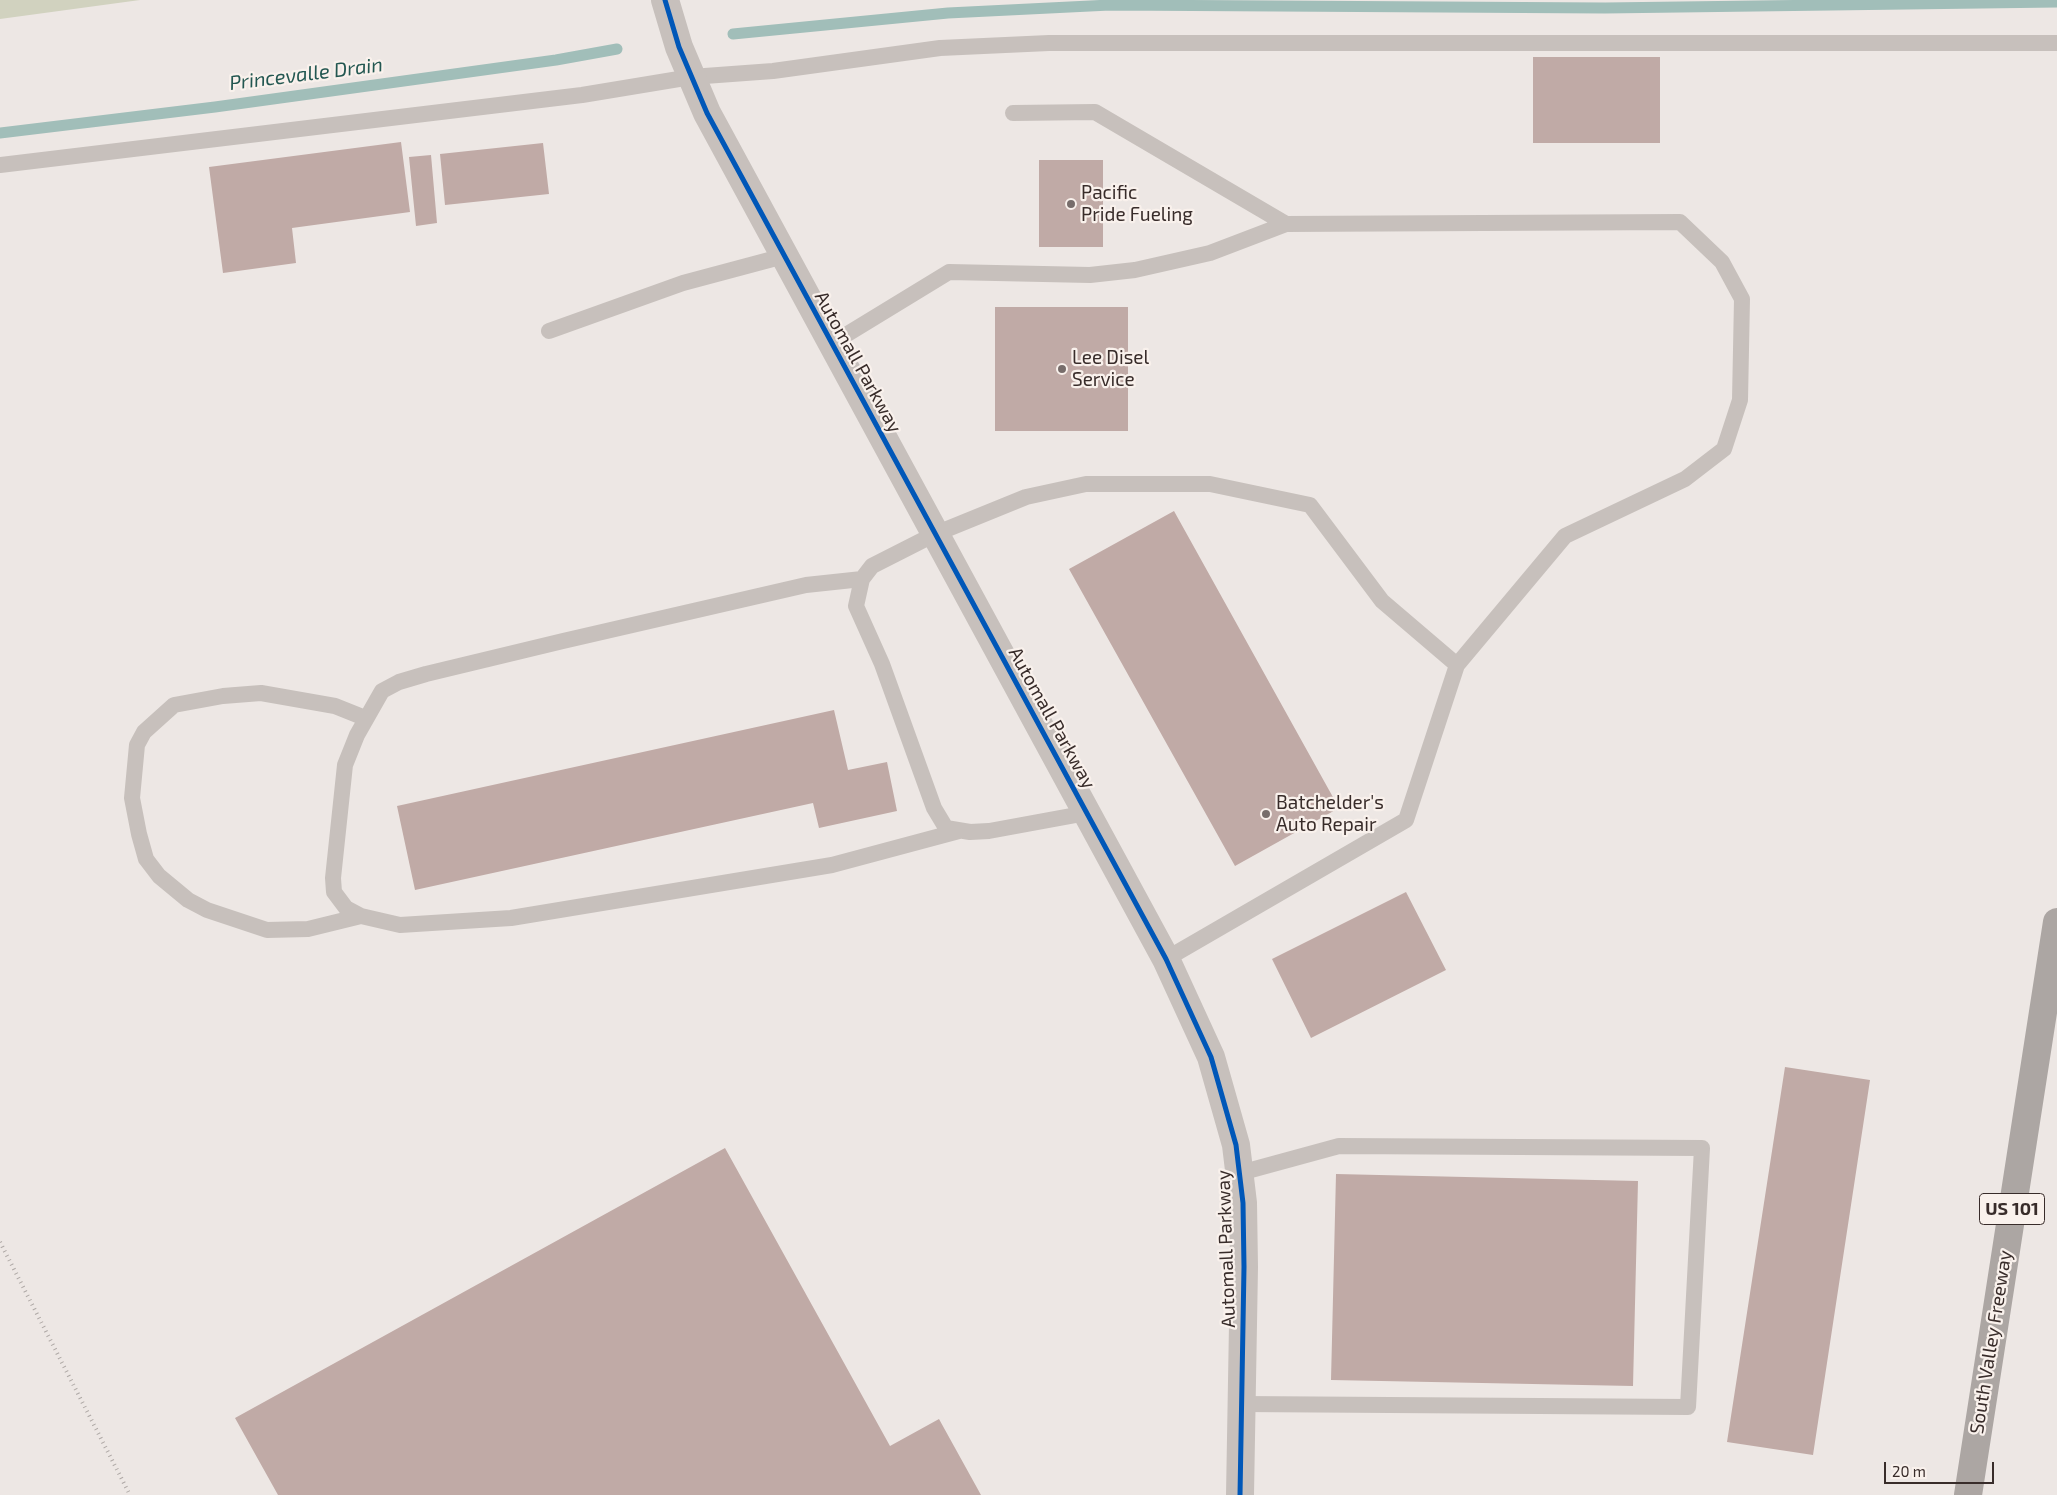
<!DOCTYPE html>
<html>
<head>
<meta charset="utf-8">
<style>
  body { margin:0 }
  #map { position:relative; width:2057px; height:1495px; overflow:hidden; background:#ede7e4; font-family:"Exo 2",sans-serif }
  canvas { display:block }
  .scale { position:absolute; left:1884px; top:1462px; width:110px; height:22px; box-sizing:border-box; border:2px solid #382c2a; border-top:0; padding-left:6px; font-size:15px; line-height:18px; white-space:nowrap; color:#382c2a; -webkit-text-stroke:4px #f9f1ec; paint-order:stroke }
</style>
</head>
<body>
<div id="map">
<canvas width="2057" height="1495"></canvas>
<div class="scale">20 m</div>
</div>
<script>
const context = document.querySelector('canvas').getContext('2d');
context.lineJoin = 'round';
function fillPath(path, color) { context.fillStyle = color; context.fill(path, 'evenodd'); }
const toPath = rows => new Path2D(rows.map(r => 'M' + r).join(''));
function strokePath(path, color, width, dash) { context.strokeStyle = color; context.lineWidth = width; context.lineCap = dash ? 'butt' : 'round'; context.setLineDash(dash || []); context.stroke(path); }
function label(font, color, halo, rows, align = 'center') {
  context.font = font + ' "Exo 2",sans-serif'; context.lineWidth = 4.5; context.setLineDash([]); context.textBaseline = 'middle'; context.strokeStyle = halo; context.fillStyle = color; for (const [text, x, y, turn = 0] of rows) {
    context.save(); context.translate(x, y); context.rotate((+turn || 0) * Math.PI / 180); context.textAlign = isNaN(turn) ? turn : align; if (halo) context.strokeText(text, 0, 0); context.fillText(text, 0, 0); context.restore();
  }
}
fillPath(toPath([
  [0,0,140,0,0,19]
]), '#d1d2bf');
strokePath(toPath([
  [733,34,948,13,1110,5,1605,8,2057,2],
  [0,133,215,107,556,60,617,49]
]), '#a1beb9', 11);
fillPath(toPath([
  [1533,57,1660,57,1660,143,1533,143],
  [401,142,410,212,292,228,296,263,223,273,209,167],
  [543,143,549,194,445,205,440,154],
  [431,155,437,223,416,226,409,157],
  [1039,160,1103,160,1103,247,1039,247],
  [995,307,1128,307,1128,431,995,431],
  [1174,511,1339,808,1235,866,1069,569],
  [834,710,848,770,887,762,897,811,819,828,813,803,415,890,397,806],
  [1406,892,1446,970,1311,1038,1272,959],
  [1785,1067,1870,1080,1813,1455,1727,1442],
  [725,1148,890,1446,939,1419,981,1495,278,1495,235,1418],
  [1336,1174,1638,1181,1633,1386,1331,1380]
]), '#c0aaa6');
strokePath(toPath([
  [1013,113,1095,112,1286,224],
  [0,165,582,95,691,77,773,71,940,48,1049,43,2057,43],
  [549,331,683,283,784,256],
  [831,344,949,272,1090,275,1135,270,1210,253,1286,224,1680,222,1722,262,1742,299,1740,400,1724,449,1685,479,1565,536,1457,665,1382,601,1310,505,1210,484,1086,484,1026,497,935,534,872,566,862,579,856,606,882,664,934,808,946,828,970,832,989,831,1087,813],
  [862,579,806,585,563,641,426,674,399,682,382,691,357,735,345,765,333,878,334,892,346,908,361,916,400,925,511,918,832,865,959,831],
  [361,916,308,929,267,930,207,910,188,900,159,876,146,859,139,834,132,798,137,745,144,732,174,705,223,696,261,693,335,706,365,718],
  [1166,959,1406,820,1457,665],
  [1240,1173,1339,1146,1702,1148,1688,1407,1241,1404]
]), '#c7c0bc', 16);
strokePath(toPath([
  [665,0,679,47,707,113,1166,959,1211,1057,1236,1145,1243,1203,1244,1267,1240,1495]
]), '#c7c0bc', 28);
strokePath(toPath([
  [1968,1495,2057,922]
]), '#aca6a3', 28);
strokePath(toPath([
  [0,1242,130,1495]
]), '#afa9a6', 4, [1, 4]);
strokePath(toPath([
  [665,0,679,47,707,113,1166,959,1211,1057,1236,1145,1243,1203,1244,1267,1240,1495]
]), '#0057b8', 5);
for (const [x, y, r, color] of [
  [1071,204,5,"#776d6b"],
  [1062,369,5,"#776d6b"],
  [1266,814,5,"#776d6b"]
]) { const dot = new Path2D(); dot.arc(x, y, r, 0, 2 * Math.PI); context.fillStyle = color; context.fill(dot); strokePath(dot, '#f9f1ec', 2); }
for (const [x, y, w] of [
  [2012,1209,65]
]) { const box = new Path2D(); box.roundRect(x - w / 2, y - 15.5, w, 31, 4); context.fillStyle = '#f9f1ec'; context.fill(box); strokePath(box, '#382c2a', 1); }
label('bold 18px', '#382c2a', null, [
  ["US 101",2012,1209]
]);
label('19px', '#382c2a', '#f9f1ec', [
  ["Pacific",1081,193],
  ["Pride Fueling",1081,215],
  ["Lee Disel",1072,358],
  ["Service",1072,380],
  ["Batchelder's",1276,803],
  ["Auto Repair",1276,825]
], 'left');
label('19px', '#382c2a', '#f9f1ec', [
  ["Automall Parkway",858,362,61],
  ["Automall Parkway",1052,718,61],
  ["Automall Parkway",1226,1249,-92],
  ["South Valley Freeway",1991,1342,-81]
]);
label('italic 20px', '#235751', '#f9f1ec', [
  ["Princevalle Drain",306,74,-7]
]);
</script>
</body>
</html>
